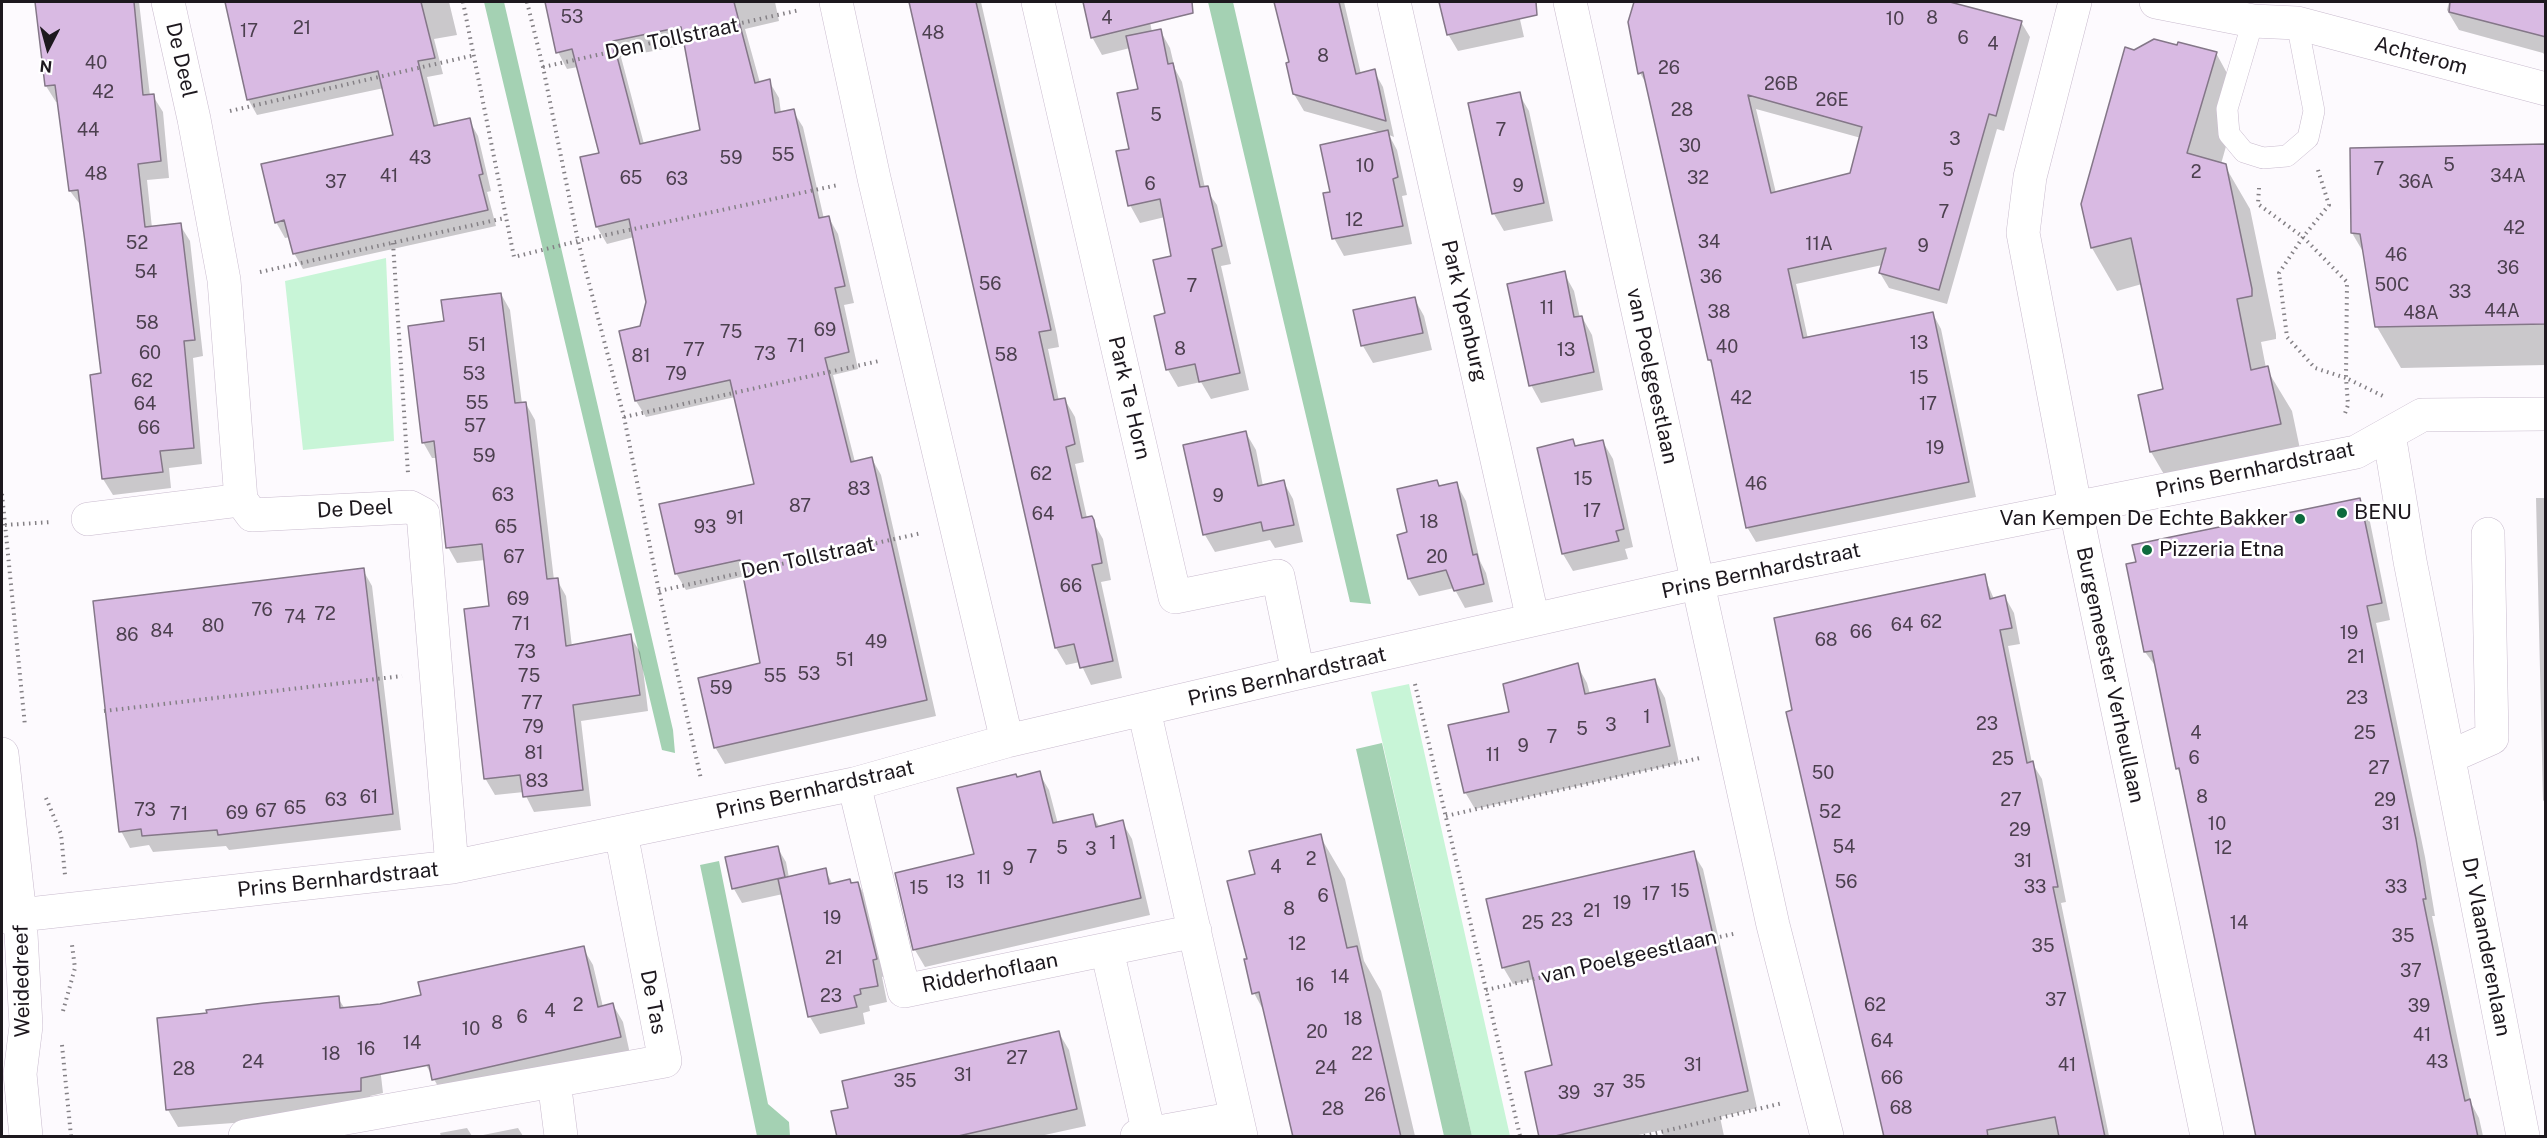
<!DOCTYPE html>
<html>
<head>
<meta charset="utf-8">
<style>
  body { margin:0 }
  #map { position:relative; width:2547px; height:1138px; overflow:hidden; background:#fdfafe; font-family:"Public Sans",sans-serif }
  canvas { display:block }
  .frame { position:absolute; inset:0; border:3px solid #1d181e; pointer-events:none }
  .north { position:absolute; left:18px; top:18px; width:60px; height:60px; -webkit-text-stroke:4px #fff; paint-order:stroke; rotate:186deg; font-size:16px; font-weight:700; line-height:24px; text-align:center; color:#1d181e }
  .north::after { content:''; display:block; margin:auto; width:21px; height:27px; background:#1d181e; clip-path:polygon(50% 0,100% 100%,50% 72%,0 100%) }
</style>
</head>
<body>
<div id="map">
<canvas width="2547" height="1138"></canvas>
<div class="frame"></div>
<div class="north">N</div>
</div>
<script>
const context = document.querySelector('canvas').getContext('2d');
context.lineJoin = 'round';
function fillPath(path, color) { context.fillStyle = color; context.fill(path, 'evenodd'); }
const toPath = rows => new Path2D(rows.map(r => 'M' + r).join(''));
function strokePath(path, color, width, dash) { context.strokeStyle = color; context.lineWidth = width; context.lineCap = dash ? 'butt' : 'round'; context.setLineDash(dash || []); context.stroke(path); }
function label(font, color, halo, rows, align = 'center') {
  context.font = font + ' "Public Sans",sans-serif'; context.lineWidth = 5; context.setLineDash([]); context.textBaseline = 'middle'; context.strokeStyle = halo; context.fillStyle = color; for (const [text, x, y, turn = 0] of rows) {
    context.save(); context.translate(x, y); context.rotate((+turn || 0) * Math.PI / 180); context.textAlign = isNaN(turn) ? turn : align; if (halo) context.strokeText(text, 0, 0); context.fillText(text, 0, 0); context.restore();
  }
}
fillPath(toPath([
  [386,258,394,441,303,450,285,281],
  [1409,684,1510,1136,1472,1136,1371,692]
]), '#c8f5d7');
fillPath(toPath([
  [484,2,504,2,673,730,675,753,662,750],
  [1208,2,1233,2,1371,604,1350,602],
  [1382,743,1472,1136,1444,1136,1356,749],
  [719,861,768,1104,789,1122,790,1136,757,1136,700,865]
]), '#a4d1b3');
fillPath(toPath([
  [37,2,139,2,150,96,153,96,163,112,169,178,147,180,152,228,180,225,190,241,203,356,193,358,202,464,169,468,171,488,113,495,103,479,92,376,102,375,82,207,70,191,59,101,56,102,46,86],
  [259,2,449,2,457,35,434,39,443,74,427,77,439,127,469,120,478,136,491,191,487,192,496,226,303,269,294,253,290,237,285,238,276,222,395,136,384,88,257,115,248,99,228,9],
  [546,2,775,2,779,21,745,29,760,83,769,81,779,98,781,113,793,111,803,127,824,219,829,218,838,234,854,303,844,305,858,369,833,375,855,462,872,459,881,475,936,716,725,764,715,747,762,665,745,576,686,590,676,573,756,485,735,397,646,417,636,401,641,327,648,302,634,237,607,244,597,227,582,158,601,154,578,67,567,69,558,52],
  [686,45,702,131,644,144,621,57],
  [911,2,981,2,1057,335,1059,347,1048,349,1059,401,1065,400,1075,417,1084,462,1075,464,1087,518,1091,518,1103,539,1111,580,1101,582,1122,678,1091,685,1080,662,1066,665,1056,648],
  [1084,2,1146,2,1152,32,1160,30,1170,48,1175,69,1182,82,1205,188,1217,205,1231,264,1221,266,1249,390,1211,399,1201,382,1178,387,1168,370,1156,317,1167,314,1173,257,1165,217,1140,223,1130,205,1131,150,1140,90,1130,48,1102,55,1092,37],
  [1276,2,1344,2,1361,74,1374,71,1383,87,1394,137,1389,135,1397,150,1407,195,1402,196,1412,244,1344,256,1334,238,1332,193,1382,133,1304,111,1294,94,1291,63],
  [1440,2,1516,2,1524,37,1458,51,1448,34],
  [1635,2,1946,2,2021,22,2030,37,2004,131,1997,129,1947,304,1889,288,1880,273,1882,265,1796,284,1808,339,1933,314,1941,329,1976,497,1756,542,1747,527,1714,368,1709,360,1648,87,1640,73,1629,22],
  [1756,109,1861,138,1851,174,1776,193],
  [2449,2,2546,2,2546,56,2543,53,2459,30,2447,10],
  [2134,51,2216,53,2240,97,2221,164,2225,166,2250,209,2276,334,2276,339,2261,342,2266,368,2292,411,2304,468,2176,495,2151,452,2140,397,2165,390,2142,284,2117,291,2092,248,2082,204],
  [1519,94,1529,111,1553,221,1504,231,1494,214,1470,104],
  [2546,146,2546,365,2401,368,2377,327,2365,255,2352,233],
  [1564,273,1574,291,1580,318,1582,317,1592,335,1603,390,1541,403,1531,385],
  [501,294,510,310,522,404,526,404,535,420,554,580,557,580,566,596,572,647,630,636,640,652,643,669,648,711,581,721,591,806,534,812,524,792,495,795,485,778,491,607,485,560,457,563,448,547,437,458,432,458,423,442,445,322],
  [1414,298,1424,316,1432,350,1373,363,1363,346,1355,311],
  [1246,433,1256,450,1263,486,1283,481,1293,499,1303,542,1275,548,1270,540,1215,552,1205,535,1185,446],
  [1573,441,1576,447,1603,442,1613,459,1633,547,1625,549,1628,559,1573,571,1563,554],
  [1436,481,1440,487,1456,483,1466,501,1480,561,1486,573,1493,602,1465,608,1454,588,1419,596,1409,579,1399,536,1409,534],
  [2536,498,2546,498,2546,804,2543,800],
  [2359,500,2369,517,2390,620,2376,623,2425,857,2435,916,2432,916,2471,1103,2479,1118,2483,1136,2258,1136,2183,777,2177,768,2157,668,2145,652],
  [363,570,372,586,401,830,229,850,226,846,153,852,149,845,130,848,121,831],
  [1984,576,1994,599,2005,597,2014,613,2020,644,2008,646,2032,763,2042,779,2066,902,2061,903,2109,1136,1885,1136],
  [1577,665,1587,683,1590,694,1655,680,1665,698,1679,763,1475,809,1465,792,1511,713],
  [1039,773,1049,790,1058,824,1093,816,1100,828,1122,822,1132,839,1150,915,925,967,915,950,897,874,976,855,1017,779],
  [1320,836,1345,879,1364,961,1381,991,1415,1136,1294,1136,1266,1015,1254,993,1248,960,1256,875],
  [777,847,786,862,789,878,825,870,833,885,858,883,867,900,885,976,882,977,887,1002,869,1006,870,1011,863,1013,865,1024,820,1034,810,1017,783,894,742,903,734,889,727,858],
  [1693,853,1703,869,1757,1108,1720,1117,1724,1136,1663,1136,1662,1130,1634,1136,1541,1136,1554,1066,1534,979,1513,984,1503,967],
  [583,948,593,965,603,1007,613,1005,623,1022,630,1054,444,1097,426,1065],
  [338,998,345,1009,375,1024,383,1093,370,1096,372,1113,178,1127,168,1110,159,1019],
  [1059,1033,1069,1050,1086,1126,1040,1136,839,1136,850,1109],
  [467,1128,472,1136,441,1136,440,1133],
  [518,1128,523,1136,478,1136]
]), '#0003');
const building = toPath([
  [35,2,134,2,143,95,154,94,161,161,138,164,145,227,181,223,195,340,184,341,194,448,160,451,163,472,102,479,90,375,101,373,85,242,78,190,69,191,55,85,45,86,35,2],
  [225,2,421,2,435,58,418,61,434,126,470,118,483,174,479,175,488,210,293,254,284,220,275,223,261,164,393,135,378,71,247,100,225,2],
  [545,2,734,2,755,83,770,79,775,113,794,109,819,218,829,216,845,286,835,288,849,352,825,358,851,462,872,457,927,700,714,748,698,678,760,663,740,560,675,574,659,504,754,484,730,380,635,401,619,331,640,326,646,302,629,219,596,227,580,157,599,153,572,49,556,53,545,2],
  [681,27,700,130,640,144,613,41,681,27],
  [909,2,976,2,1048,316,1051,330,1039,332,1054,400,1065,398,1075,444,1066,447,1074,483,1082,518,1092,516,1094,520,1102,563,1092,565,1113,661,1080,668,1074,644,1055,648,909,2],
  [1083,2,1192,2,1193,13,1091,38,1083,2],
  [1274,2,1339,2,1356,74,1375,69,1386,121,1293,94,1286,63,1289,62,1274,2],
  [1439,2,1536,2,1537,15,1447,35,1439,2],
  [1634,2,1950,2,2022,21,1996,116,1989,114,1939,290,1879,273,1886,248,1788,269,1803,338,1933,312,1969,482,1746,528,1711,360,1708,360,1643,72,1638,74,1628,22,1634,2],
  [1748,95,1862,127,1850,173,1771,193,1748,95],
  [2450,2,2546,2,2546,37,2449,12,2450,2],
  [1161,29,1168,64,1173,63,1200,187,1208,186,1222,246,1212,249,1240,373,1199,382,1195,364,1166,370,1154,316,1165,313,1153,260,1171,256,1160,199,1128,206,1116,151,1129,149,1117,93,1138,89,1126,36,1161,29],
  [2154,39,2177,45,2178,42,2217,52,2187,153,2226,164,2252,289,2252,296,2237,299,2251,370,2268,366,2281,424,2150,452,2138,395,2163,389,2131,238,2091,248,2081,204,2125,47,2134,50,2154,39],
  [1520,92,1544,203,1492,214,1468,103,1520,92],
  [1388,130,1398,177,1393,179,1403,226,1332,239,1323,193,1330,192,1320,145,1388,130],
  [2546,144,2546,324,2375,327,2360,234,2351,233,2350,148,2546,144],
  [1565,271,1574,317,1582,316,1594,372,1529,386,1507,284,1565,271],
  [501,293,515,403,526,402,547,579,558,578,566,646,631,634,640,695,573,705,583,790,523,797,520,775,484,779,464,609,489,606,482,544,446,548,434,441,422,443,408,326,444,321,441,300,501,293],
  [1415,297,1423,333,1361,346,1353,310,1415,297],
  [1246,431,1258,486,1284,480,1294,525,1263,531,1261,522,1203,535,1183,445,1246,431],
  [1573,439,1575,446,1603,440,1624,529,1616,531,1619,541,1562,554,1537,448,1573,439],
  [1437,480,1439,486,1457,482,1473,555,1477,554,1484,584,1454,591,1446,570,1408,579,1397,535,1407,532,1397,489,1437,480],
  [2360,498,2382,603,2367,606,2416,839,2426,899,2423,899,2451,1037,2465,1101,2470,1099,2478,1137,2256,1137,2179,768,2176,769,2152,651,2144,652,2126,564,2136,562,2132,545,2360,498],
  [364,568,393,814,218,835,217,830,142,836,141,829,119,832,93,601,364,568],
  [1985,574,1990,599,2005,595,2012,628,2000,630,2027,763,2033,761,2058,887,2053,887,2105,1137,2059,1137,2055,1117,1987,1130,1988,1137,1884,1137,1793,742,1786,712,1792,710,1774,618,1985,574],
  [1578,663,1585,694,1655,679,1670,746,1464,793,1448,725,1509,712,1503,684,1578,663],
  [1040,771,1053,823,1093,814,1096,827,1123,820,1141,898,913,950,895,873,974,854,957,788,1016,774,1017,777,1040,771],
  [1321,834,1347,948,1357,946,1401,1137,1293,1137,1259,992,1252,994,1244,959,1247,959,1227,881,1255,874,1249,851,1321,834],
  [778,846,785,877,732,889,725,857,778,846],
  [1694,851,1748,1091,1551,1137,1539,1137,1525,1072,1552,1065,1529,961,1502,968,1486,899,1694,851],
  [826,868,829,884,850,879,851,883,858,882,877,959,873,960,878,986,860,989,861,994,854,996,857,1007,808,1017,778,879,826,868],
  [584,946,598,1007,613,1003,621,1037,432,1080,429,1065,361,1078,361,1091,166,1110,157,1018,207,1013,206,1010,264,1003,339,996,340,1008,380,1004,421,995,418,982,584,946],
  [1059,1031,1077,1109,954,1137,837,1137,831,1111,848,1108,842,1081,1059,1031]
]);
fillPath(building, '#d9bae3');
strokePath(building, '#847788', 1.5);
const lane = toPath([
  [2253,21,2227,109,2229,134,2244,152,2263,158,2287,156,2308,138,2314,111,2297,23]
]);
const street = toPath([
  [168,2,194,119,224,280,241,500,252,515,410,507,423,514,452,867],
  [836,2,874,178,1007,741],
  [1038,2,1175,597,1278,576,1298,673],
  [1394,2,1533,620],
  [1570,2,1773,925,1827,1136],
  [2075,2,2030,177,2023,233,2075,506,2207,1136],
  [2156,2,2253,21,2297,23,2546,89],
  [2389,434,2410,561,2523,1136],
  [88,519,241,500],
  [1144,710,1241,1136],
  [2,754,20,915,26,1026,20,1074,26,1136],
  [2449,757,2492,738,2488,534],
  [854,784,904,991,1195,931],
  [2,917,452,867,854,784,1007,741,1298,673,1697,583,2356,452,2422,415,2546,414],
  [1107,950,1149,1134],
  [554,1081,561,1136],
  [245,1136,665,1061,621,833],
  [1137,1136,1236,1118]
]);
strokePath(lane, '#c9bbce', 22);
strokePath(street, '#c9bbce', 34);
strokePath(toPath([
  [463,2,514,257,578,241,838,185],
  [527,2,543,67,578,241,624,417,659,591,701,779],
  [543,67,800,10],
  [230,111,475,55],
  [2318,170,2329,205,2303,237,2347,282,2346,378,2383,396],
  [2259,188,2258,204,2303,237,2279,273,2287,337,2315,368,2346,378,2348,405,2344,416],
  [393,243,408,473],
  [260,272,505,218],
  [624,417,879,361],
  [2,494,25,726],
  [5,525,52,522],
  [659,591,922,533],
  [1415,684,1520,1136],
  [104,711,402,676],
  [46,798,61,834,65,875],
  [1446,816,1700,758],
  [1486,990,1737,933],
  [63,1011,75,968,72,945],
  [62,1045,71,1136],
  [1644,1136,1783,1103]
]), '#848085', 4, [1.5, 4.5]);
strokePath(lane, '#fff', 21);
strokePath(street, '#fff', 33);
for (const [x, y, r, color] of [
  [2342,513,6,"#0e6a3d"],
  [2300,519,6,"#0e6a3d"],
  [2147,550,6,"#0e6a3d"]
]) { const dot = new Path2D(); dot.arc(x, y, r, 0, 2 * Math.PI); context.fillStyle = color; context.fill(dot); strokePath(dot, '#fff', 2); }
label('18px', '#4c404f', null, [
  ["53",572,17],
  ["4",1107,18],
  ["8",1932,18],
  ["10",1895,19],
  ["21",302,28],
  ["17",249,31],
  ["48",933,33],
  ["6",1963,38],
  ["4",1993,44],
  ["8",1323,56],
  ["40",96,63],
  ["26",1669,68],
  ["26B",1781,84],
  ["42",103,92],
  ["26E",1832,100],
  ["28",1682,110],
  ["5",1156,115],
  ["44",88,130],
  ["7",1501,130],
  ["3",1955,139],
  ["30",1690,146],
  ["55",783,155],
  ["43",420,158],
  ["59",731,158],
  ["5",2449,165],
  ["10",1365,166],
  ["7",2379,169],
  ["5",1948,170],
  ["2",2196,172],
  ["48",96,174],
  ["41",389,176],
  ["34A",2508,176],
  ["65",631,178],
  ["32",1698,178],
  ["63",677,179],
  ["37",336,182],
  ["36A",2416,182],
  ["6",1150,184],
  ["9",1518,186],
  ["7",1944,212],
  ["12",1354,220],
  ["42",2514,228],
  ["34",1709,242],
  ["52",137,243],
  ["11A",1819,244],
  ["9",1923,246],
  ["46",2396,255],
  ["36",2508,268],
  ["54",146,272],
  ["36",1711,277],
  ["56",990,284],
  ["50C",2392,285],
  ["7",1192,286],
  ["33",2460,292],
  ["11",1547,308],
  ["44A",2502,311],
  ["38",1719,312],
  ["48A",2421,313],
  ["58",147,323],
  ["69",825,330],
  ["75",731,332],
  ["13",1919,343],
  ["51",477,345],
  ["71",796,346],
  ["40",1727,347],
  ["8",1180,349],
  ["77",694,350],
  ["13",1566,350],
  ["60",150,353],
  ["73",765,354],
  ["58",1006,355],
  ["81",641,356],
  ["53",474,374],
  ["79",676,374],
  ["15",1919,378],
  ["62",142,381],
  ["42",1741,398],
  ["55",477,403],
  ["64",145,404],
  ["17",1928,404],
  ["57",475,426],
  ["66",149,428],
  ["19",1935,448],
  ["59",484,456],
  ["62",1041,474],
  ["15",1583,479],
  ["46",1756,484],
  ["83",859,489],
  ["63",503,495],
  ["9",1218,496],
  ["87",800,506],
  ["17",1592,511],
  ["64",1043,514],
  ["91",735,518],
  ["18",1429,522],
  ["65",506,527],
  ["93",705,527],
  ["67",514,557],
  ["20",1437,557],
  ["66",1071,586],
  ["69",518,599],
  ["76",262,610],
  ["72",325,614],
  ["74",295,617],
  ["62",1931,622],
  ["71",521,624],
  ["64",1902,625],
  ["80",213,626],
  ["84",162,631],
  ["66",1861,632],
  ["19",2349,633],
  ["86",127,635],
  ["68",1826,640],
  ["49",876,642],
  ["73",525,652],
  ["21",2356,657],
  ["51",845,660],
  ["53",809,674],
  ["75",529,676],
  ["55",775,676],
  ["59",721,688],
  ["23",2357,698],
  ["77",532,703],
  ["1",1647,717],
  ["23",1987,724],
  ["3",1611,725],
  ["79",533,727],
  ["5",1582,729],
  ["4",2196,733],
  ["25",2365,733],
  ["7",1552,737],
  ["9",1523,746],
  ["81",534,753],
  ["11",1493,755],
  ["6",2194,758],
  ["25",2003,759],
  ["27",2379,768],
  ["50",1823,773],
  ["83",537,781],
  ["61",369,797],
  ["8",2202,797],
  ["63",336,800],
  ["27",2011,800],
  ["29",2385,800],
  ["65",295,808],
  ["73",145,810],
  ["67",266,811],
  ["52",1830,812],
  ["69",237,813],
  ["71",179,814],
  ["10",2217,824],
  ["31",2391,824],
  ["29",2020,830],
  ["1",1113,843],
  ["54",1844,847],
  ["5",1062,848],
  ["12",2223,848],
  ["3",1091,849],
  ["7",1032,857],
  ["2",1311,859],
  ["31",2023,861],
  ["4",1276,867],
  ["9",1008,869],
  ["11",984,878],
  ["13",955,882],
  ["56",1846,882],
  ["33",2035,887],
  ["33",2396,887],
  ["15",919,888],
  ["15",1680,891],
  ["17",1651,894],
  ["6",1323,896],
  ["19",1622,903],
  ["8",1289,909],
  ["21",1592,911],
  ["19",832,918],
  ["23",1562,920],
  ["25",1533,923],
  ["14",2239,923],
  ["35",2403,936],
  ["12",1297,944],
  ["35",2043,946],
  ["21",834,958],
  ["37",2411,971],
  ["14",1340,977],
  ["16",1305,985],
  ["23",831,996],
  ["37",2056,1000],
  ["2",578,1005],
  ["62",1875,1005],
  ["39",2419,1006],
  ["4",550,1011],
  ["6",522,1017],
  ["18",1353,1019],
  ["8",497,1023],
  ["10",471,1029],
  ["20",1317,1032],
  ["41",2422,1035],
  ["64",1882,1041],
  ["14",412,1043],
  ["16",366,1049],
  ["18",331,1054],
  ["22",1362,1054],
  ["27",1017,1058],
  ["24",253,1062],
  ["43",2437,1062],
  ["31",1693,1065],
  ["41",2067,1065],
  ["24",1326,1068],
  ["28",184,1069],
  ["31",963,1075],
  ["66",1892,1078],
  ["35",905,1081],
  ["35",1634,1082],
  ["37",1604,1091],
  ["39",1569,1093],
  ["26",1375,1095],
  ["68",1901,1108],
  ["28",1333,1109]
]);
label('21px', '#1d181e', '#fff', [
  ["Den Tollstraat",672,39,-12],
  ["Achterom",2421,56,15],
  ["De Deel",181,60,77],
  ["Park Ypenburg",1464,311,77],
  ["van Poelgeestlaan",1652,376,78],
  ["Park Te Horn",1129,398,77],
  ["Prins Bernhardstraat",2255,470,-12],
  ["De Deel",355,509,-3],
  ["Den Tollstraat",808,558,-12],
  ["Prins Bernhardstraat",1761,571,-12],
  ["Burgemeester Verheullaan",2110,675,78],
  ["Prins Bernhardstraat",1287,677,-13],
  ["Prins Bernhardstraat",815,790,-13],
  ["Prins Bernhardstraat",338,880,-6],
  ["Dr Vlaanderenlaan",2486,947,79],
  ["van Poelgeestlaan",1629,957,-13],
  ["Ridderhoflaan",990,973,-11],
  ["Weidedreef",22,981,-91],
  ["De Tas",653,1002,79]
]);
label('21px', '#1d181e', '#fff', [
  ["BENU",2354,513],
  ["Van Kempen De Echte Bakker",2288,519,"right"],
  ["Pizzeria Etna",2159,550]
], 'left');
</script>
</body>
</html>
